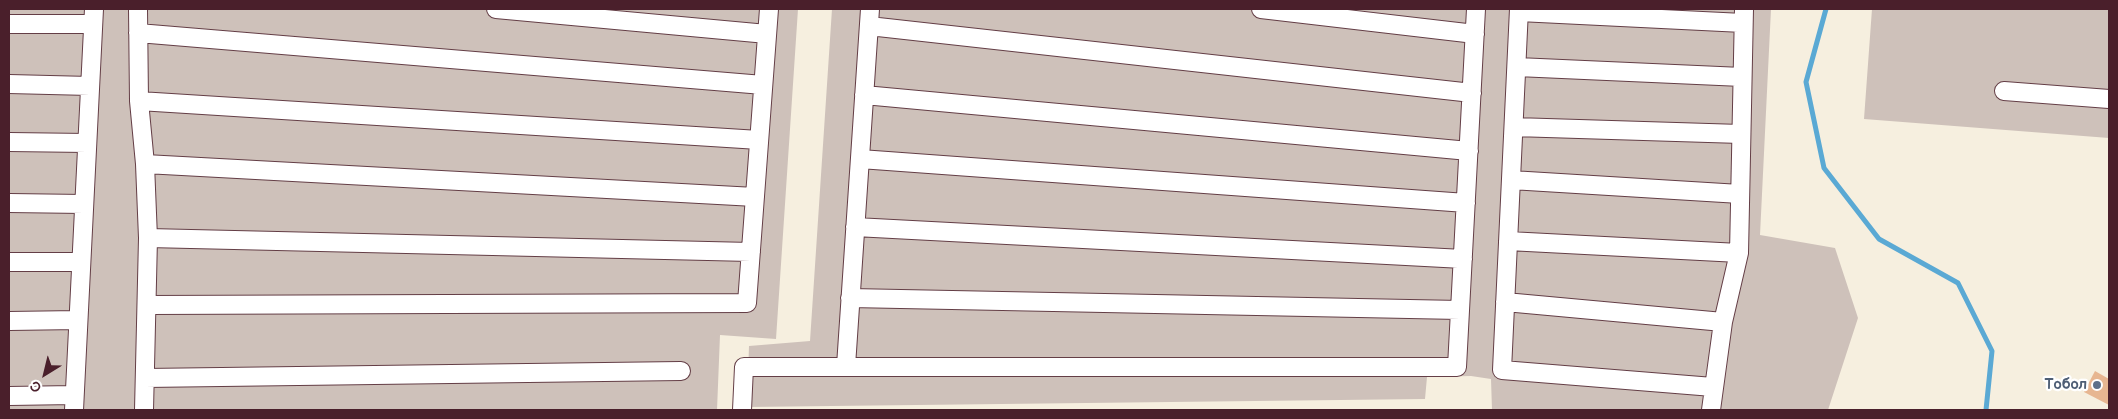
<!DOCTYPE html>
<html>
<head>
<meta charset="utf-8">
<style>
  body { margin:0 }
  #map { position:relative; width:2118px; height:419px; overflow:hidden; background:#f6efdf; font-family:"Balsamiq Sans",sans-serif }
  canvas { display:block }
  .frame { position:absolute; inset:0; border:10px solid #4a1f2b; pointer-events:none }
  .north { position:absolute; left:20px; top:349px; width:50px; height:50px; -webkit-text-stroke:4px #fff; paint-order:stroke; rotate:216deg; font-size:14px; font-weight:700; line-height:20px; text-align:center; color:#4a1f2b }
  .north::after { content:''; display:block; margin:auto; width:18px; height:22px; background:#4a1f2b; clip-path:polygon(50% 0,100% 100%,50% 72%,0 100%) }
</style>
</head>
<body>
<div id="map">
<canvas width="2118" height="419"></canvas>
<div class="frame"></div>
<div class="north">С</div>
</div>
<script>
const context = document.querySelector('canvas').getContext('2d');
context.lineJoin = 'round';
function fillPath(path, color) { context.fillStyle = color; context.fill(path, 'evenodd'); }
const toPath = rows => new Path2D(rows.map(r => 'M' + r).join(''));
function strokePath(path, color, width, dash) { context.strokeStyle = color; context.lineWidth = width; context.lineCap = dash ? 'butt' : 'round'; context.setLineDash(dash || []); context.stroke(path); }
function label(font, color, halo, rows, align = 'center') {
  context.font = font + ' "Balsamiq Sans",sans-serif'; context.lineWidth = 4.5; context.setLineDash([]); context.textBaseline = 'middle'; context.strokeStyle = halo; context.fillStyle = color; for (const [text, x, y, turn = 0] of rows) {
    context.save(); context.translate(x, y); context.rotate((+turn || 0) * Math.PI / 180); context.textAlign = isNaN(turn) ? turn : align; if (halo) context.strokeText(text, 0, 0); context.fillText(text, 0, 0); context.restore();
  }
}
fillPath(toPath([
  [9,9,798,9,776,339,720,335,717,410,9,410],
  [832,9,1771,9,1760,235,1835,248,1858,318,1828,410,1492,410,1491,379,1471,376,1427,377,1425,399,747,407,749,346,810,341],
  [1872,9,2109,9,2109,138,1864,119]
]), '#cec1ba');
strokePath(toPath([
  [1826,9,1806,82,1824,168,1879,239,1958,283,1992,351,1986,410]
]), '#5aa9d4', 5);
fillPath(toPath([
  [2095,371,2109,379,2109,405,2084,392]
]), '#e7b691');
const minor = toPath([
  [138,9,139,101,145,164,148,238,144,410],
  [496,9,767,34],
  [1261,9,1475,34],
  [1519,9,1502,370,1713,387],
  [1519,12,1743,23],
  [9,24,93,24],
  [869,26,1472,93],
  [138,33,763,85],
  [1517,67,1742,77],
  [9,84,90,86],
  [2004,91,2109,99],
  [864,95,1469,151],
  [139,101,759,140],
  [1514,127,1741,134],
  [9,142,87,143],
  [860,159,1466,203],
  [145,164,755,197],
  [1511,180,1740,194],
  [9,203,84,204],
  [855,227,1463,259],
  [148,238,751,252],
  [1508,241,1739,253],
  [9,262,81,262],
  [850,298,1460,310],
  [1505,302,1723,322],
  [147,305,747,303,769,9],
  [9,321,78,320],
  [846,366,870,9],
  [145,378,681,371],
  [9,396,74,395],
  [74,410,94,9],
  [742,410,744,367,1457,367,1476,9],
  [1711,410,1723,322,1739,253,1744,9]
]);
strokePath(minor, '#643e46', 20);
strokePath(minor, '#fff', 18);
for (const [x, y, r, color] of [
  [2097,385,5,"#5c6f8a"]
]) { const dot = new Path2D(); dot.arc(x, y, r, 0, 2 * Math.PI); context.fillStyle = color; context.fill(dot); strokePath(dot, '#fff', 2); }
label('bold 15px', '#4e5e75', '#fff', [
  ["Тобол",2087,385]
], 'right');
</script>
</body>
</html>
